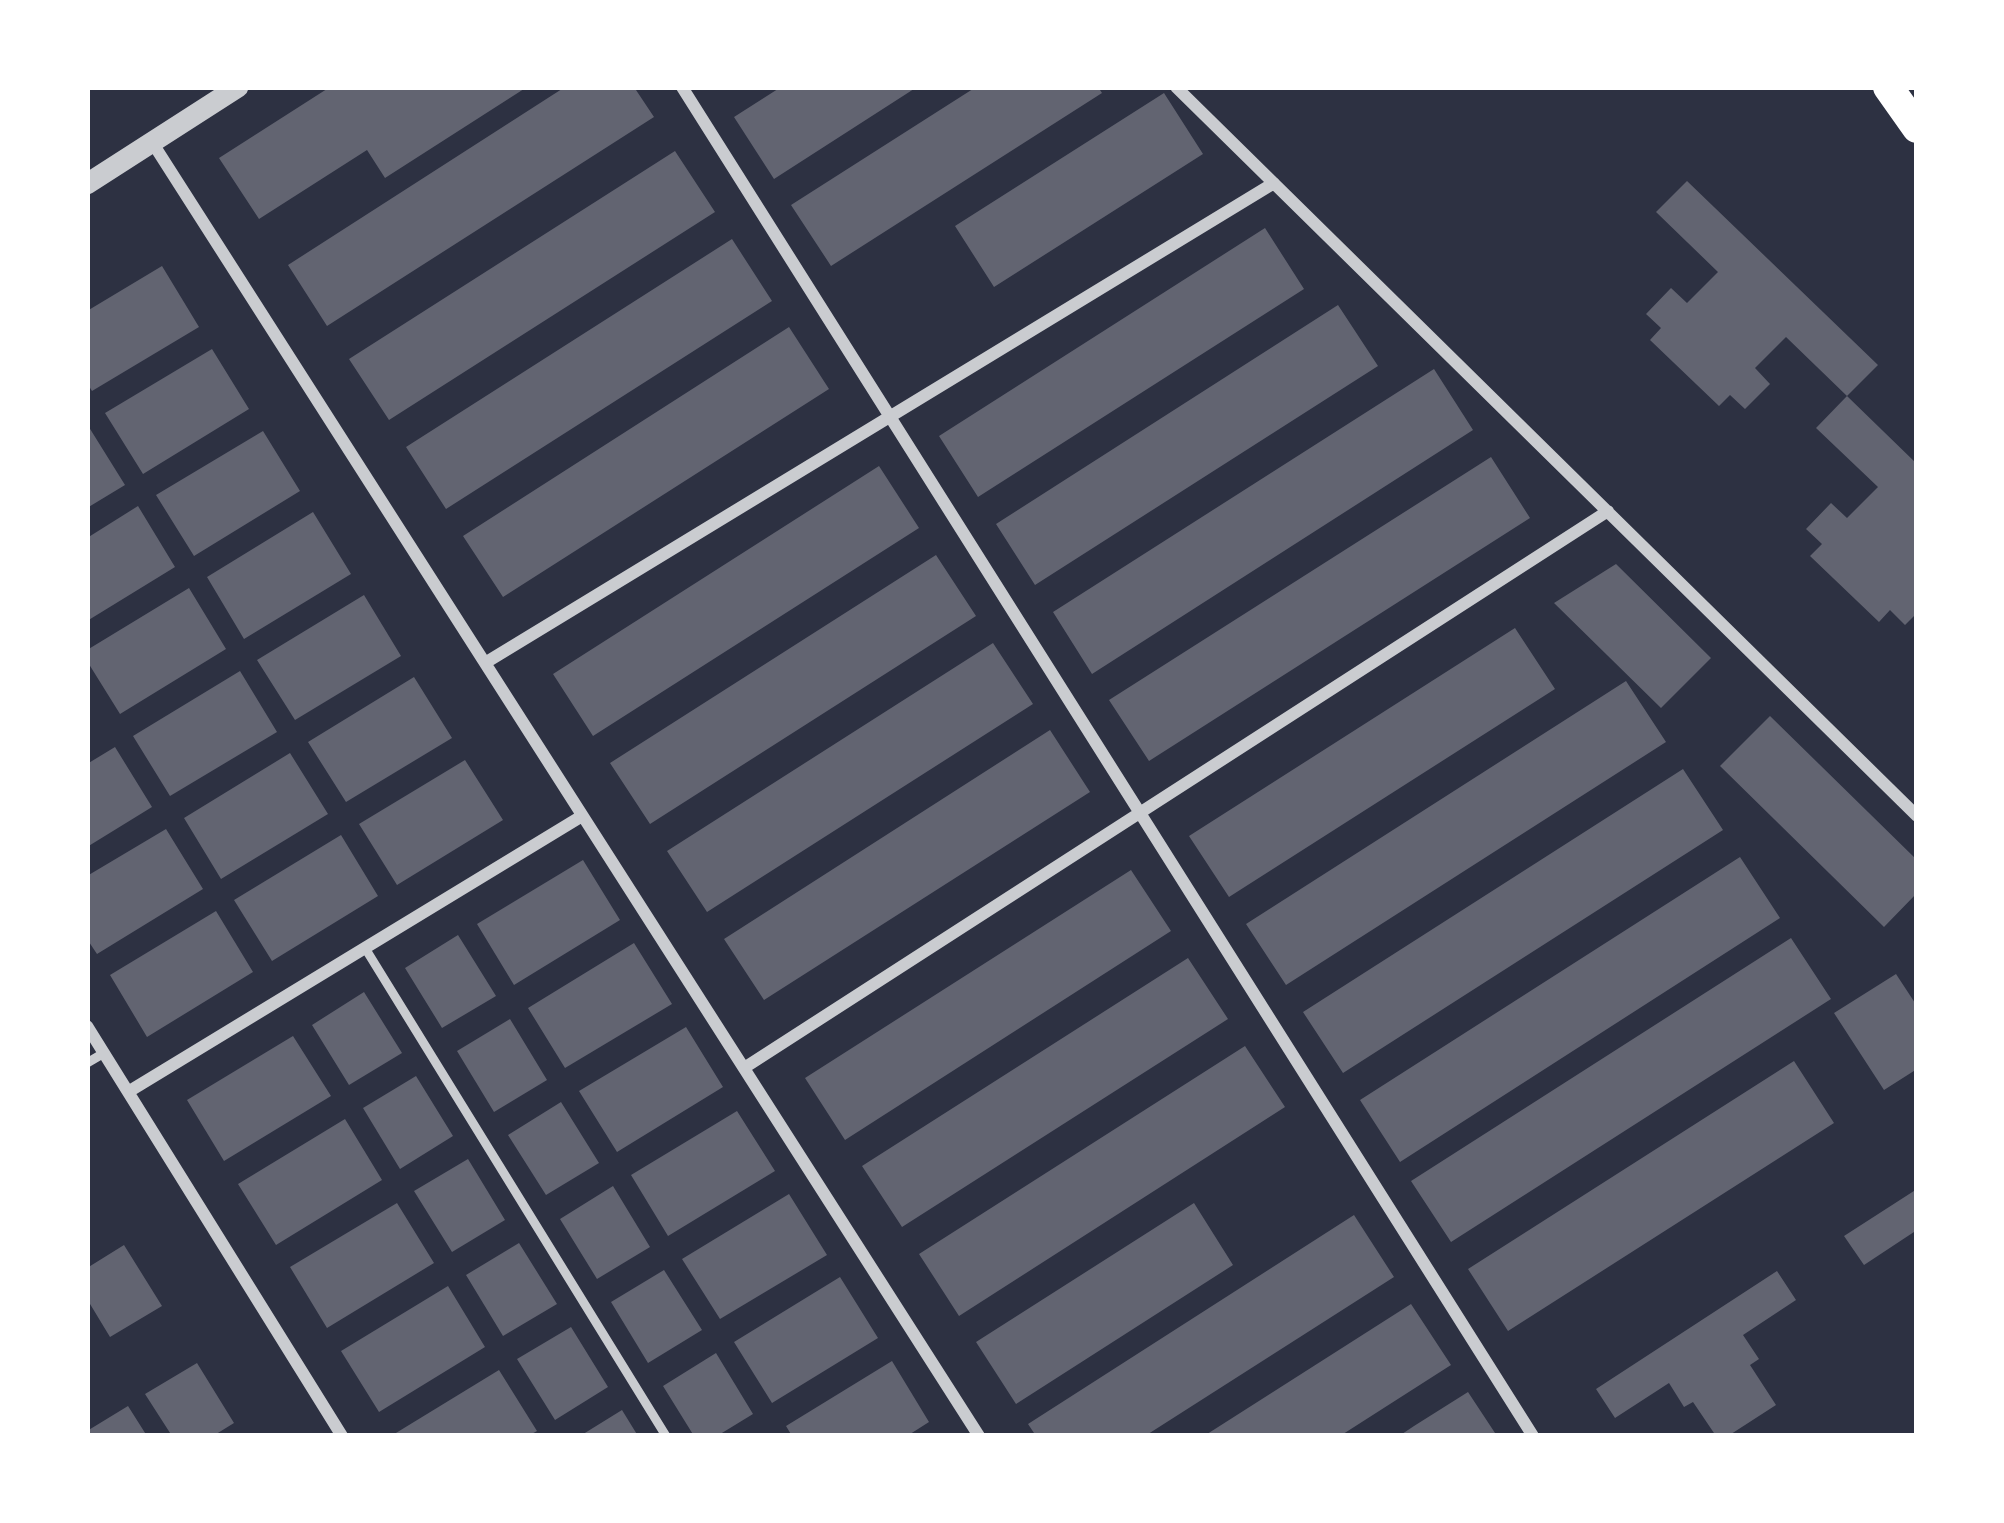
<!DOCTYPE html>
<html>
<head>
<meta charset="utf-8">
<style>
  body { margin:0 }
  #map { position:relative; width:2004px; height:1523px; overflow:hidden; background:#2d3142; font-family:"Space Grotesk",sans-serif }
  canvas { display:block }
  .frame { position:absolute; inset:0; border:90px solid #fff; pointer-events:none }
</style>
</head>
<body>
<div id="map">
<canvas width="2004" height="1523"></canvas>
<div class="frame"></div>
</div>
<script>
const context = document.querySelector('canvas').getContext('2d');
context.lineJoin = 'round';
function fillPath(path, color) { context.fillStyle = color; context.fill(path, 'evenodd'); }
const toPath = rows => new Path2D(rows.map(r => 'M' + r).join(''));
function strokePath(path, color, width, dash) { context.strokeStyle = color; context.lineWidth = width; context.lineCap = dash ? 'butt' : 'round'; context.setLineDash(dash || []); context.stroke(path); }
fillPath(toPath([
  [330,87,527,87,385,178,367,150,259,219,219,158],
  [565,87,634,87,654,117,327,326,288,265],
  [781,87,917,87,774,179,734,117],
  [976,87,1098,87,1102,93,831,266,791,205],
  [1164,93,1203,154,994,287,955,226],
  [675,151,715,212,389,420,349,359],
  [1687,181,1878,365,1847,396,1786,337,1755,368,1770,384,1745,409,1730,395,1719,406,1650,340,1661,328,1646,314,1671,288,1687,303,1718,272,1656,212],
  [1265,228,1304,289,978,497,939,436],
  [732,239,772,301,446,509,406,447],
  [162,266,199,327,92,391,87,383,87,311],
  [1338,305,1378,366,1035,585,996,524],
  [789,327,829,389,503,597,463,536],
  [212,349,249,409,143,474,105,413],
  [1434,369,1473,430,1092,674,1053,612],
  [1847,396,1917,464,1917,613,1905,625,1890,610,1879,622,1810,556,1822,544,1806,529,1831,503,1847,518,1878,487,1816,428],
  [87,424,125,485,87,508],
  [263,431,300,491,194,556,156,495],
  [1491,457,1530,518,1149,761,1109,700],
  [879,466,919,528,593,736,553,674],
  [138,506,175,567,87,621,87,538],
  [313,512,351,574,244,639,207,577],
  [936,555,976,616,650,824,610,763],
  [1616,564,1711,658,1661,708,1554,603],
  [189,588,226,649,120,714,87,661,87,650],
  [364,595,401,656,295,720,257,660],
  [1515,628,1555,689,1229,897,1189,836],
  [993,643,1033,704,707,912,667,851],
  [240,671,277,732,170,796,133,736],
  [414,677,452,738,346,802,308,742],
  [1626,681,1666,742,1286,985,1246,924],
  [1770,716,1917,860,1917,893,1884,927,1720,766],
  [1050,730,1090,792,764,1000,724,939],
  [115,747,152,807,87,847,87,764],
  [290,753,328,814,221,879,184,818],
  [465,760,503,820,397,885,359,824],
  [1683,769,1723,830,1343,1073,1303,1012],
  [166,829,203,889,97,954,87,939,87,876],
  [341,835,378,896,272,961,234,900],
  [1740,857,1780,918,1400,1162,1360,1100],
  [583,860,620,920,514,985,477,924],
  [1131,870,1171,931,845,1140,805,1078],
  [216,911,253,972,147,1037,110,975],
  [458,935,496,996,442,1028,405,968],
  [1791,938,1831,999,1451,1242,1411,1181],
  [634,943,672,1004,565,1068,528,1008],
  [1188,958,1228,1019,902,1227,862,1166],
  [1896,974,1917,1006,1917,1069,1884,1090,1834,1013],
  [364,992,402,1053,349,1085,312,1025],
  [510,1019,547,1080,494,1112,457,1051],
  [686,1027,723,1087,617,1152,579,1091],
  [293,1036,331,1096,224,1161,187,1100],
  [1245,1046,1285,1107,959,1316,919,1254],
  [1794,1061,1834,1123,1508,1331,1468,1269],
  [416,1076,453,1136,400,1169,363,1108],
  [561,1102,599,1163,546,1195,508,1135],
  [737,1111,775,1171,668,1236,631,1175],
  [345,1119,382,1180,276,1245,238,1184],
  [468,1159,505,1220,452,1252,414,1191],
  [613,1186,650,1247,597,1279,560,1219],
  [1917,1189,1917,1230,1864,1265,1844,1236],
  [789,1194,827,1255,720,1319,682,1259],
  [397,1203,434,1263,327,1328,290,1267],
  [1194,1203,1233,1265,1016,1404,976,1342],
  [1354,1215,1394,1277,1145,1436,1036,1436,1028,1424],
  [519,1243,557,1304,503,1336,466,1275],
  [124,1245,162,1306,110,1337,87,1299,87,1268],
  [664,1270,702,1330,648,1363,611,1302],
  [1777,1271,1796,1300,1743,1335,1759,1359,1750,1365,1776,1405,1728,1436,1716,1436,1693,1402,1684,1407,1669,1383,1615,1418,1596,1389],
  [840,1277,878,1338,772,1403,734,1342],
  [448,1286,485,1347,379,1412,341,1351],
  [1411,1304,1451,1365,1340,1436,1204,1436],
  [571,1327,608,1387,555,1420,517,1359],
  [716,1353,753,1414,717,1436,694,1436,663,1386],
  [892,1361,929,1422,907,1436,792,1436,786,1426],
  [197,1363,234,1423,213,1436,172,1436,145,1394],
  [499,1370,537,1431,528,1436,391,1436],
  [1468,1392,1497,1436,1399,1436,1414,1426],
  [128,1406,147,1436,87,1436,87,1431],
  [622,1410,638,1436,580,1436]
]), '#626471');
strokePath(toPath([
  [365,948,666,1436],
  [87,1063,104,1053]
]), '#caccd0', 9);
strokePath(toPath([
  [682,87,1533,1436],
  [1176,87,1917,816],
  [152,142,979,1436],
  [485,663,1274,183],
  [87,1026,342,1436],
  [744,1068,1608,511],
  [128,1092,582,816]
]), '#caccd0', 12);
strokePath(toPath([
  [87,184,238,87]
]), '#caccd0', 21);
strokePath(toPath([
  [1888,87,1917,128]
]), '#fff', 30);
</script>
</body>
</html>
